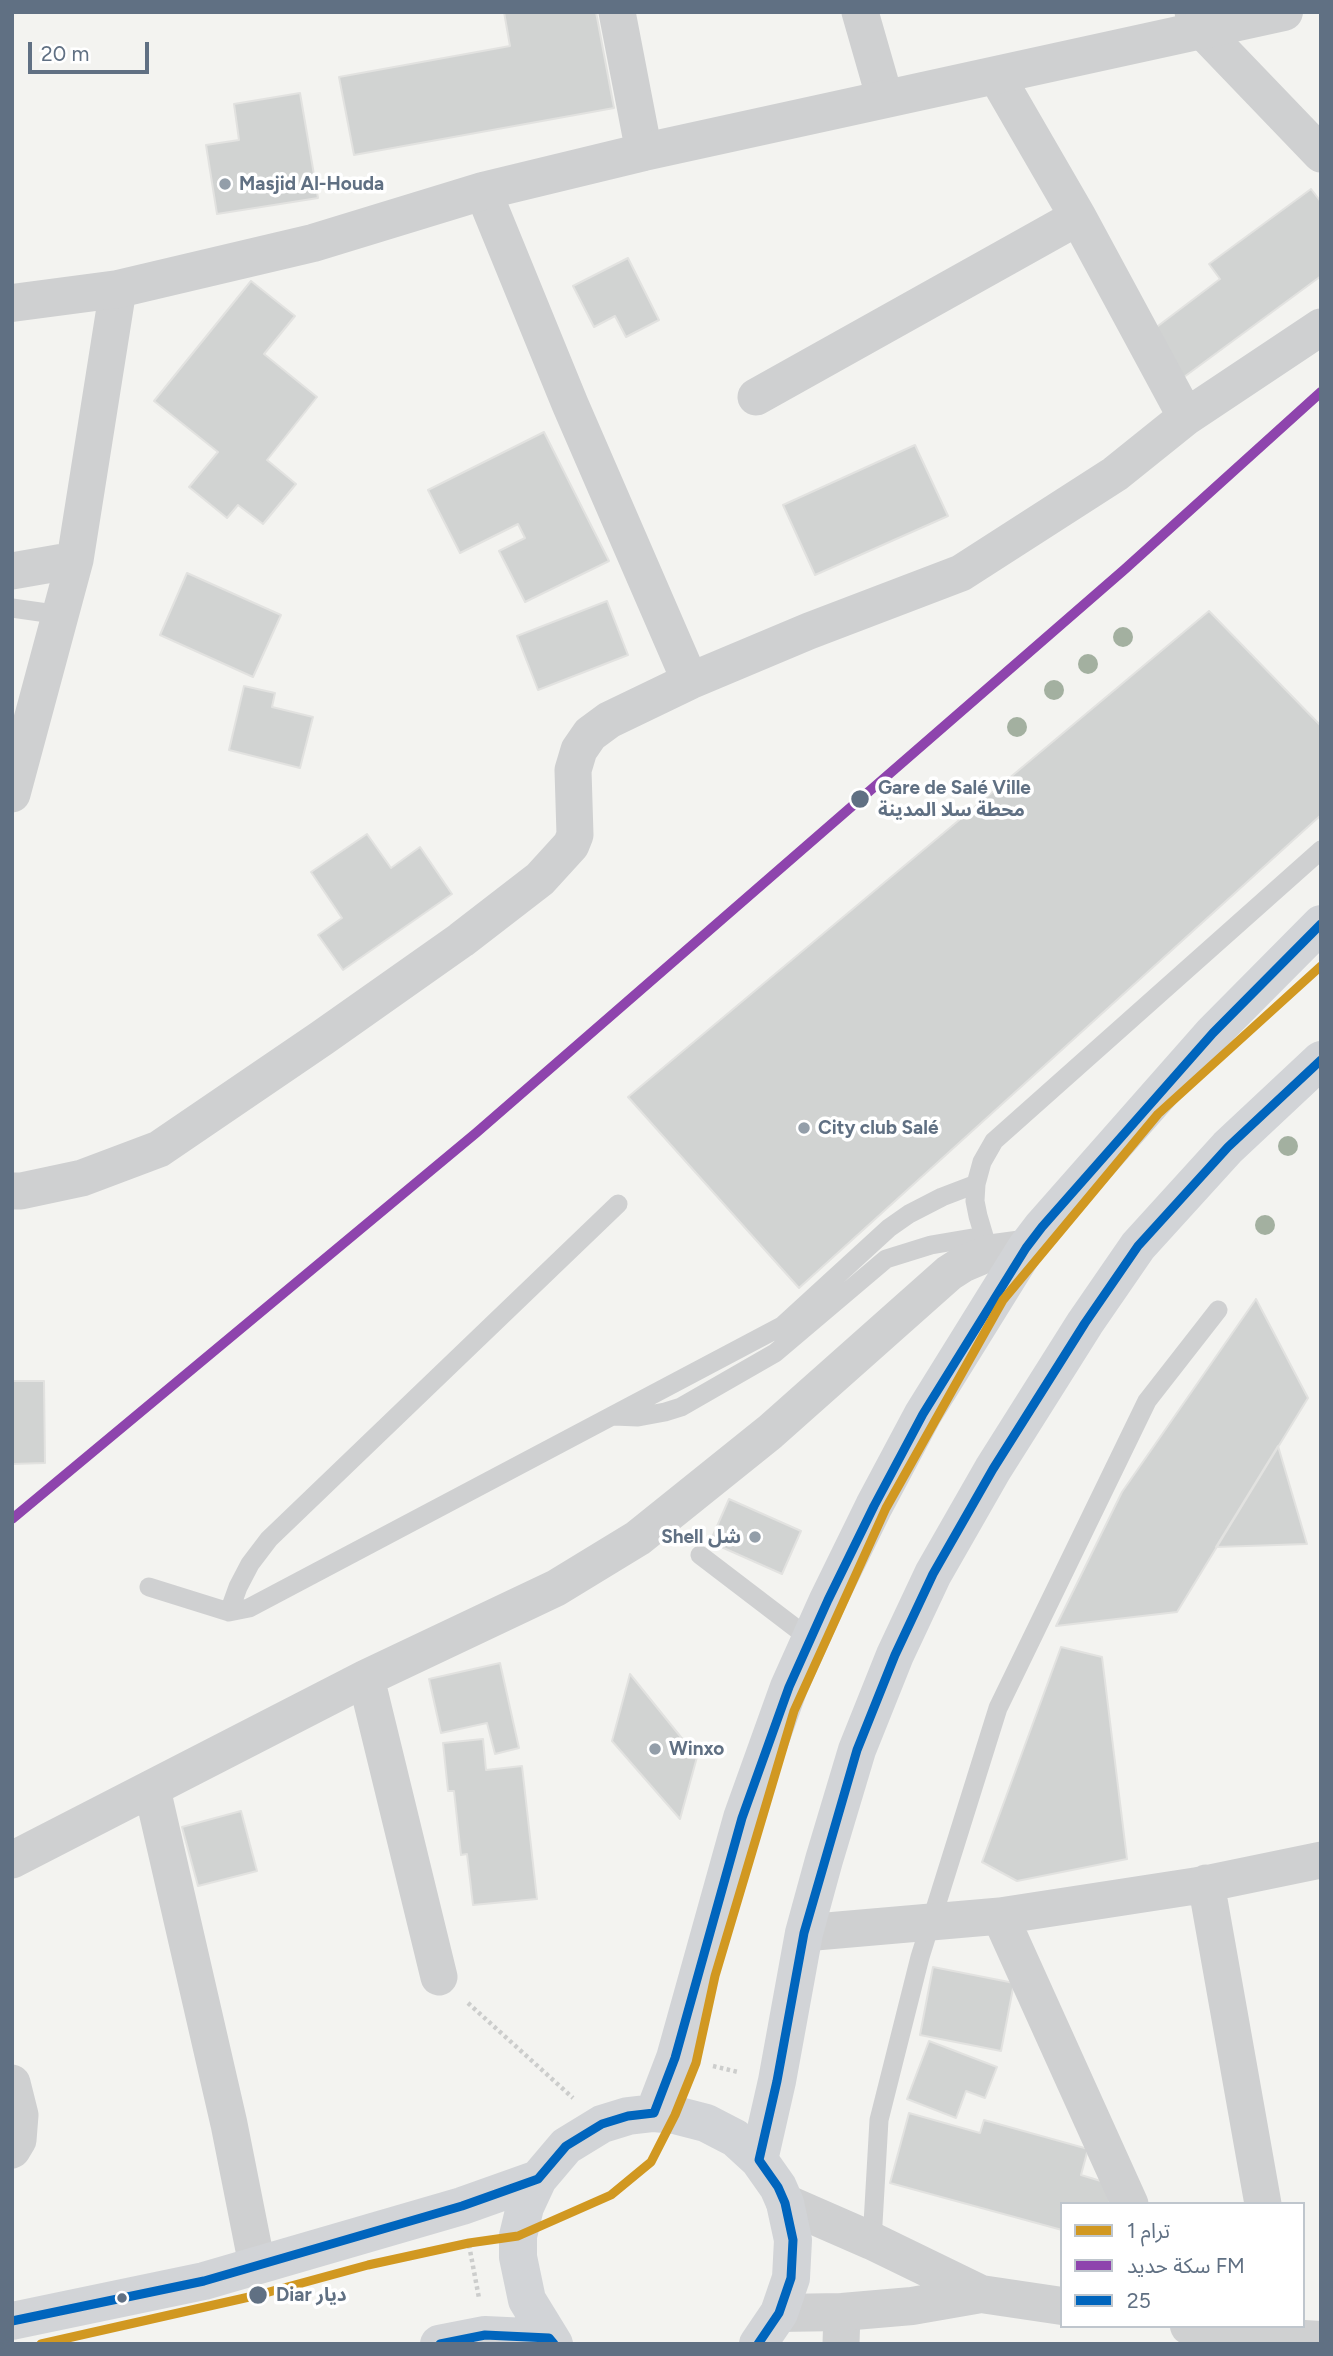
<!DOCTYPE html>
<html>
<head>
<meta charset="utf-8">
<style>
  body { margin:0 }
  #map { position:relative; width:1333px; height:2356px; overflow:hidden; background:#f3f3f0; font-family:Figtree,"Noto Sans Arabic",sans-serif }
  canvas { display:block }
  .frame { position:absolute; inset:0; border:14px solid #607083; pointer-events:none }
  .legend { position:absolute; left:1060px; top:2202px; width:245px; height:126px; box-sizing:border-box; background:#fff; border:2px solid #bfc6cd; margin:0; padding:9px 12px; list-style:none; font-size:21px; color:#607083 }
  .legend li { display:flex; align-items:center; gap:14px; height:35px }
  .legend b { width:35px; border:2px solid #bfc6cd }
  .scale { position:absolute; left:28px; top:42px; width:121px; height:32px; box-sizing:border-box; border:4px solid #607083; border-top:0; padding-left:9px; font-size:21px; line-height:24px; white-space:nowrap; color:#607083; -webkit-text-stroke:5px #fff; paint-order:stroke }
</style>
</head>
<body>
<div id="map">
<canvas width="1333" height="2356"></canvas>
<div class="frame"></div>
<ul class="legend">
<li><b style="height:9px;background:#d19821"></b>ترام 1</li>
<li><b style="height:9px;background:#8e44ad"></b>سكة حديد FM</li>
<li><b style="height:9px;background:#0065bd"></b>25</li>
</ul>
<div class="scale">20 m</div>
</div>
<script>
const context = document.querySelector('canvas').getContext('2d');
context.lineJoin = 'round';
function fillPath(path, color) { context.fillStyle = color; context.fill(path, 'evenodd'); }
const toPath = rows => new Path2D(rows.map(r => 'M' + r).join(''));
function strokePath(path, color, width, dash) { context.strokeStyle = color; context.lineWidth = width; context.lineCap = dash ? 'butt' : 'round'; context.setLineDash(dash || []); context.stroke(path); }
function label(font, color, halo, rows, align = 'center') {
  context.font = font + ' Figtree,"Noto Sans Arabic",sans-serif'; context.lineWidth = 7; context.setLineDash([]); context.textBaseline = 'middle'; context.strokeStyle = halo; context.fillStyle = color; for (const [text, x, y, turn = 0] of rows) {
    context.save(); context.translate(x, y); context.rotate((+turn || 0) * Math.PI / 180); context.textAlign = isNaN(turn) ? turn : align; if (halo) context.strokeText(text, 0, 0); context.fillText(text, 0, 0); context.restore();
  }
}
const building = toPath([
  [504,12,596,12,614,108,354,155,339,77,510,46,504,12],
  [300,93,318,198,217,214,206,145,239,140,234,104,300,93],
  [1311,189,1321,202,1321,276,1184,377,1150,332,1220,279,1209,264,1311,189],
  [628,258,659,320,626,337,615,316,594,327,573,286,628,258],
  [251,281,295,316,264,354,317,397,267,460,296,484,263,524,238,505,227,518,189,487,218,452,154,401,251,281],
  [544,432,609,561,525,602,499,551,525,538,518,524,460,553,428,490,544,432],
  [915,445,948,516,815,575,783,505,915,445],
  [187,573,281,615,253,677,160,635,187,573],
  [607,601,628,655,538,690,517,636,607,601],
  [1209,611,1321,726,1321,815,799,1288,628,1097,1209,611],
  [244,686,275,693,272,707,313,717,300,768,229,750,244,686],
  [367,834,391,868,420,847,452,894,343,970,318,935,342,918,311,872,367,834],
  [1256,1299,1308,1398,1177,1612,1056,1626,1122,1492,1256,1299],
  [12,1381,44,1381,45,1463,12,1464,12,1381],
  [1278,1446,1307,1544,1216,1547,1278,1446],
  [729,1499,801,1531,782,1574,710,1542,729,1499],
  [1061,1647,1102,1657,1127,1859,1017,1881,982,1862,1061,1647],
  [500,1663,519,1748,495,1754,487,1723,441,1733,429,1679,500,1663],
  [630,1674,697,1757,680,1819,612,1741,630,1674],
  [483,1739,486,1770,522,1766,537,1899,473,1905,467,1854,461,1855,454,1791,448,1791,443,1743,483,1739],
  [241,1811,257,1871,198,1886,182,1827,241,1811],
  [933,1967,1014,1983,1001,2051,920,2035,933,1967],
  [929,2041,997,2067,985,2098,966,2091,956,2118,907,2099,929,2041],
  [909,2113,980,2133,984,2120,1088,2149,1081,2175,1114,2185,1109,2204,1062,2204,1062,2230,890,2183,909,2113]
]);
fillPath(building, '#d1d3d2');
strokePath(building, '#e2e2e0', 2);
strokePath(toPath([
  [468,2003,573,2098],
  [713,2066,738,2072],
  [469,2245,479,2298]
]), '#cccdcc', 4.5, [3.5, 3.5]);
strokePath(toPath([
  [12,608,61,615],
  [989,1253,978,1216,975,1201,976,1184,982,1162,994,1141,1321,850],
  [614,1416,638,1417,665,1412,681,1407,775,1353,886,1259,931,1245,984,1236],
  [700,1555,810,1639],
  [149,1587,229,1612,249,1608,782,1326,889,1228,909,1214,942,1197,976,1184],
  [229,1612,238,1587,250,1564,269,1539,618,1204],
  [872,2241,879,2120,920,1957,998,1708,1147,1401,1218,1310]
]), '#cfd0d1', 19);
strokePath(toPath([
  [617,12,644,152],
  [860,12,885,99],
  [1193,12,1202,30,1321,154],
  [997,77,1078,217,1186,417],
  [483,191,570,404,690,681],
  [756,397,1078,217],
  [12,571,75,560],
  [12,794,75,560,118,289],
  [12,1191,21,1191,82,1178,159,1149,322,1038,461,940,540,879,571,845,575,835,573,770,579,750,590,734,609,720,690,681,809,631,961,573,1115,474,1186,417,1321,327],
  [366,1678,439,1977],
  [152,1789,229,2124,257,2265],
  [12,1860,366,1678,556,1588,638,1538,770,1432,949,1273,963,1264,989,1253,1026,1248],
  [1206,1883,1263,2204],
  [1000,1916,1195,1886,1321,1860],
  [804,1933,1000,1916,1130,2204],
  [12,2083,20,2115,18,2140,12,2150],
  [841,2344,842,2312]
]), '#cfd0d1', 37);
strokePath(toPath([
  [12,303,118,289,313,243,483,191,644,152,1284,12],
  [785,2203,872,2241,981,2294,1062,2306],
  [779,2313,842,2312,912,2306,981,2294],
  [1189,2326,1287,2338,1321,2340]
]), '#cfd0d1', 38);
strokePath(toPath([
  [654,2113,675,2058,742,1818,789,1687,828,1600,874,1506,923,1414,1026,1248,1042,1227,1213,1033,1321,924],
  [759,2160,777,2081,804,1933,824,1860,857,1750,895,1655,933,1574,993,1469,1085,1323,1138,1246,1228,1147,1321,1060],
  [12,2321,204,2281,462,2206,538,2179],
  [439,2344,485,2335,549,2338],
  [554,2344,527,2300,518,2257,518,2236,525,2207,538,2179,566,2146,602,2124,628,2116,654,2113,675,2115,706,2123,735,2138,759,2160,778,2187,785,2203,793,2240,791,2278,779,2313,758,2344]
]), '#d2d4d7', 38);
strokePath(toPath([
  [12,2321,204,2281,462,2206,538,2179,566,2146,602,2124,628,2116,654,2113,675,2058,742,1818,789,1687,828,1600,874,1506,923,1414,1026,1248,1042,1227,1213,1033,1321,924],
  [440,2344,485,2335,549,2338,554,2344],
  [758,2344,779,2313,791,2278,793,2240,785,2203,778,2187,759,2160,777,2081,804,1933,857,1750,895,1655,933,1574,993,1469,1085,1323,1138,1246,1228,1147,1321,1060]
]), '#0065bd', 9);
strokePath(toPath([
  [12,1519,476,1133,1125,569,1321,392]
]), '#8e44ad', 10);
strokePath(toPath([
  [41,2344,258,2295,368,2265,469,2243,518,2236,611,2195,651,2162,675,2115,696,2063,715,1976,794,1711,886,1508,1003,1300,1158,1114,1321,966]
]), '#d19821', 9);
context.fillStyle = '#a3b0a0';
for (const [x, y] of [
  [1123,637],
  [1088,664],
  [1054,690],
  [1017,727],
  [1288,1146],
  [1265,1225]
]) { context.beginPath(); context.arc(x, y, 10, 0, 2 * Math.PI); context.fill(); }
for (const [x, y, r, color] of [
  [225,184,7,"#939ea9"],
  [860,799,10,"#607083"],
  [804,1128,7,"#939ea9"],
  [755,1537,7,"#939ea9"],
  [655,1749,7,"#939ea9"],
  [258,2295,10,"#607083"],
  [122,2298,6,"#607083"]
]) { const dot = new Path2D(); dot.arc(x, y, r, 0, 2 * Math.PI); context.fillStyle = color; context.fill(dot); strokePath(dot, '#fff', 2.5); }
label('bold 19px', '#607083', '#fff', [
  ["Masjid Al-Houda",239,184],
  ["City club Salé",818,1128],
  ["Shell شل",741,1537,"right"],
  ["Winxo",669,1749]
], 'left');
label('bold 19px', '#607083', '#fff', [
  ["Gare de Salé Ville",878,788],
  ["محطة سلا المدينة",878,810],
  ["Diar ديار",276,2295]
], 'left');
</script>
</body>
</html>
